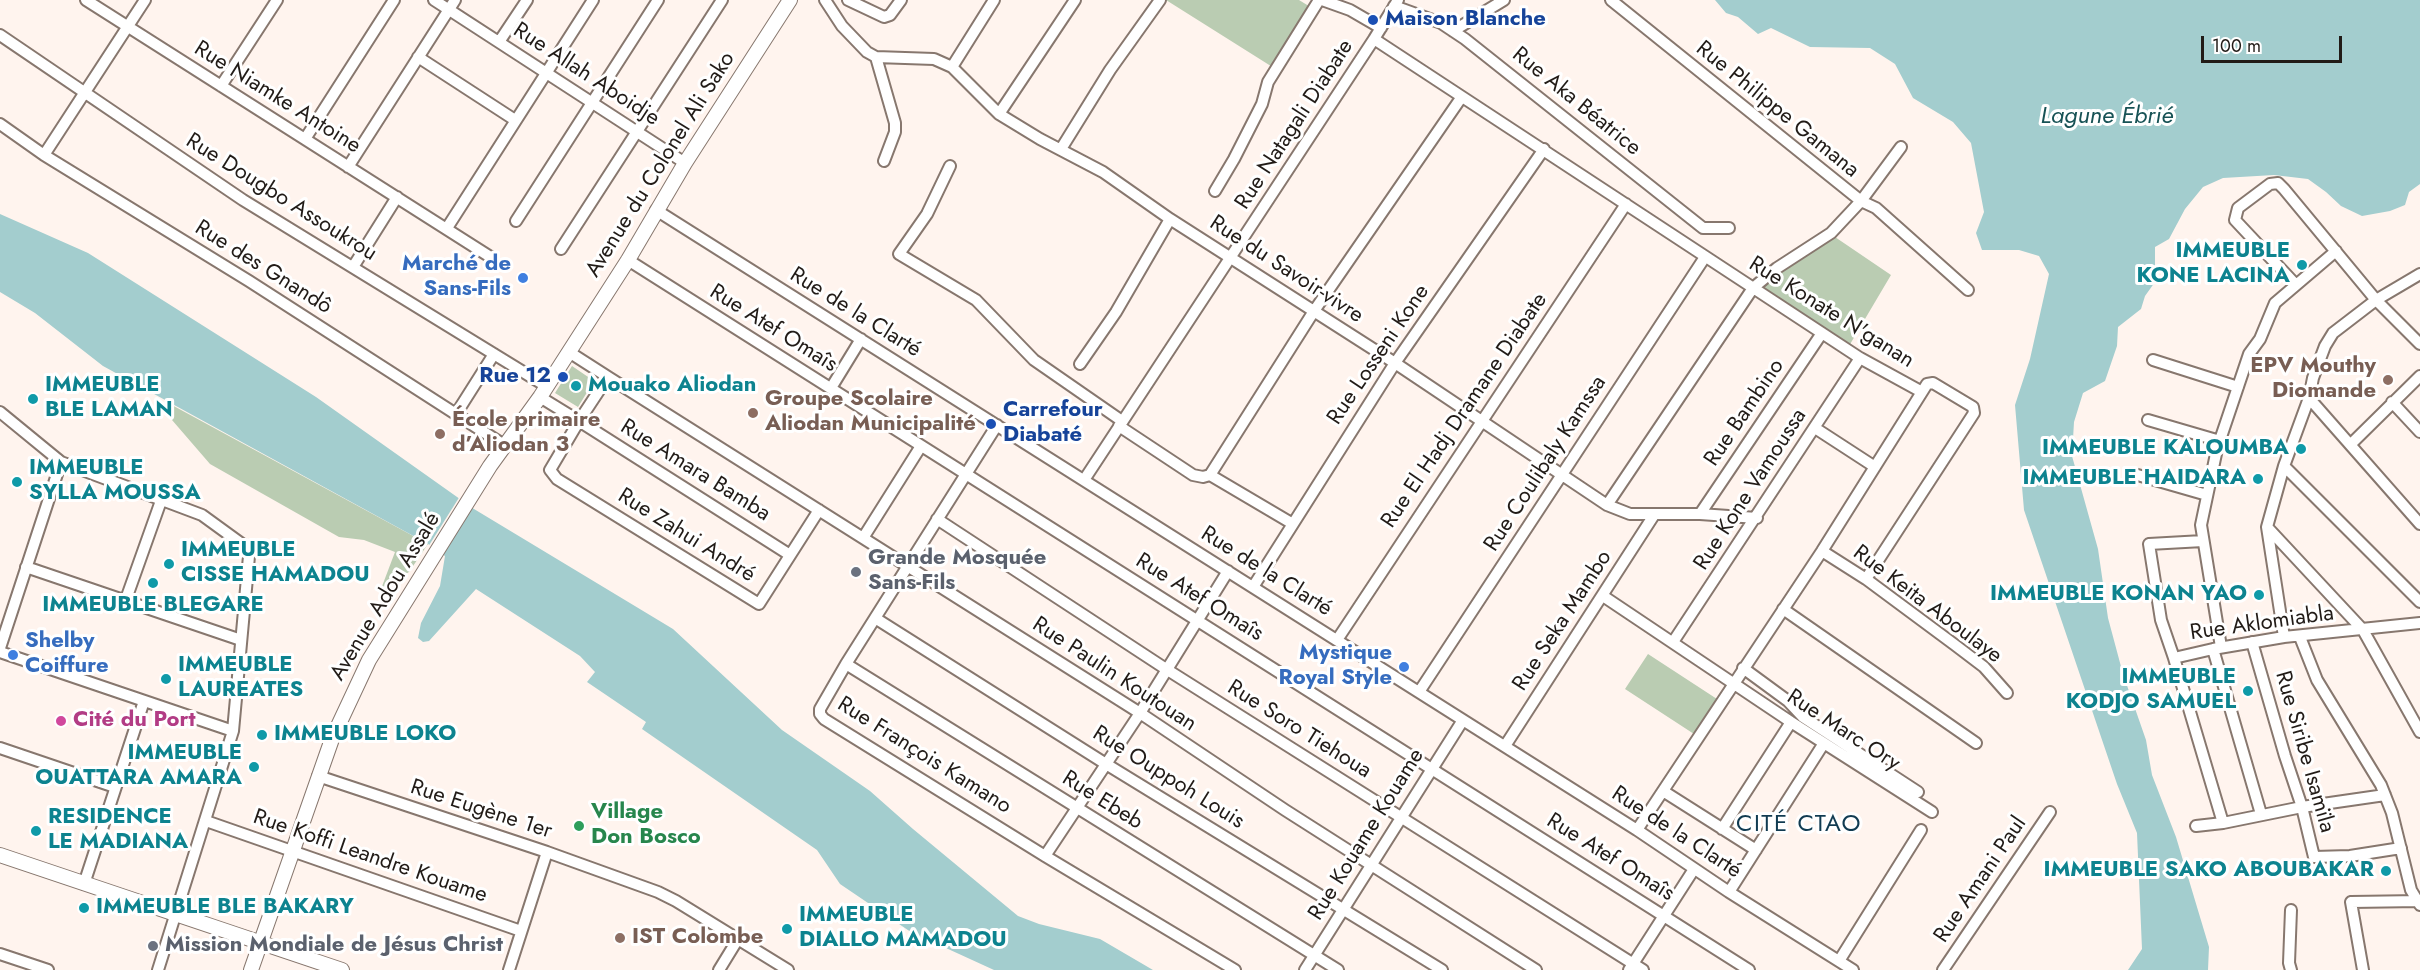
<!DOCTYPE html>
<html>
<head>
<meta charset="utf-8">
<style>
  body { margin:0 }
  #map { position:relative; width:2420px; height:970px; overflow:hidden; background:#fff4ee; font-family:Jost,sans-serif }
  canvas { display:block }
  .scale { position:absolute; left:2201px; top:36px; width:141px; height:27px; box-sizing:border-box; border:3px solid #211b17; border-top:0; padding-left:8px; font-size:18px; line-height:21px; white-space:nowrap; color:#211b17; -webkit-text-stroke:4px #fff; paint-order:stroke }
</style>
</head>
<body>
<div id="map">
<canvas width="2420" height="970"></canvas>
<div class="scale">100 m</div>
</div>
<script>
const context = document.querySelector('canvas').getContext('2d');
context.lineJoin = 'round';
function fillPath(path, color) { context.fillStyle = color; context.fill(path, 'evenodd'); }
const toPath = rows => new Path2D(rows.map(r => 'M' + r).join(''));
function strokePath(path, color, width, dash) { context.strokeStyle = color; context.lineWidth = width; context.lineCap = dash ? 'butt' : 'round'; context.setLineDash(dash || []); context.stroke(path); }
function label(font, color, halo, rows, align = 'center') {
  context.font = font + ' Jost,sans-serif'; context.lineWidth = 6; context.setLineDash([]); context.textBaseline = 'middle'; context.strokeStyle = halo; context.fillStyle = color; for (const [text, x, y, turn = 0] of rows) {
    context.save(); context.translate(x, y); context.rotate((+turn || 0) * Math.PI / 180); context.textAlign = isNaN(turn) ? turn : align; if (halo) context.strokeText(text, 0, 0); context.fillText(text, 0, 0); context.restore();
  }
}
fillPath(toPath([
  [1166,0,1299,0,1312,8,1274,68],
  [1835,237,1891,275,1849,346,1760,286],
  [572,366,594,381,578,407,555,393],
  [170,404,428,544,409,572,381,589,395,552,364,540,339,537,210,464,172,420],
  [1648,654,1717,699,1694,734,1625,689]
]), '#baccb2');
fillPath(toPath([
  [1715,0,2420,0,2420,184,2409,192,2405,205,2390,211,2362,216,2341,206,2326,192,2308,179,2274,175,2223,178,2203,187,2185,209,2169,239,2155,247,2155,282,2145,296,2141,309,2118,327,2117,346,2105,381,2083,393,2074,422,2072,456,2098,549,2108,618,2123,674,2146,740,2152,775,2176,837,2209,947,2208,970,2128,970,2142,949,2137,833,2117,784,2024,510,2015,405,2030,359,2049,274,2039,256,2019,250,1982,250,1976,233,1984,212,1971,143,1953,122,1913,98,1895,64,1870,48,1810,47,1771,28,1758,34,1738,17,1726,13],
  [0,214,88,253,316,397,474,509,673,629,782,730,870,791,913,829,1018,916,1039,924,1100,939,1153,970,994,970,935,943,930,945,840,884,817,850,642,729,646,722,587,682,595,672,580,656,476,589,429,641,423,642,418,638,421,623,440,586,445,556,428,544,103,366,35,313,0,292]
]), '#a3cdce');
fillPath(toPath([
  [460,496,473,504,439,555,428,547]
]), '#fff4ee');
const minor = toPath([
  [86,0,492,258],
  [434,0,685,163],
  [825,0,842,26,867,52,876,57,934,59,952,67,999,114,1040,139,1103,172,1170,219,1395,363,1607,505,1630,514,1700,514,1757,518],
  [848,0,884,17,890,15,901,0],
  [1322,0,1350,10,1381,28],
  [1394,6,1441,23,1465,39,1703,228,1729,228],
  [1453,31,1504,0],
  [0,35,243,200,546,386],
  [1374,39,1860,358,1922,392,1822,551,1637,830],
  [499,42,527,0],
  [418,57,515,120],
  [876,57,895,123,895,132,884,161],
  [952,67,994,0],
  [221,86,277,0],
  [999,114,1075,0],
  [0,124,44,155,249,281,504,445],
  [305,139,394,0],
  [1901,147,1861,201,1876,208,1968,290],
  [1061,149,1110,70,1160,0],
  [44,155,145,0],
  [950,166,927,214,899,254,976,300,1034,360,1122,421],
  [348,167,455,0],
  [1215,191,1234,159,1262,104,1268,82,1319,0],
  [656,210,1637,830,1729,892,1853,970],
  [516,221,658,0],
  [447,228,593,0],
  [561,249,722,0],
  [628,260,1749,970],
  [353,267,397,197],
  [2420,274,2376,300,2333,333,2325,346,2313,378,2309,398,2420,524],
  [2296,285,2235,220,2238,208,2270,184,2278,183,2284,189,2376,300,2420,344],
  [2153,360,2238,387],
  [1080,364,1116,312,1170,219],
  [608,377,1140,713,1285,810,1536,970],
  [831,388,861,339],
  [540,397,579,421,608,377,569,352],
  [2392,402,2420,432],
  [0,412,61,462,202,515,246,547,249,556,233,731,158,970],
  [456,414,494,354],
  [2148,420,2220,441],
  [997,425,846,664,820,709,820,714,824,719,1045,856,1235,970],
  [1119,426,1193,475,1203,477,1210,475,1293,524],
  [1815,428,1875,467],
  [2351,444,2420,376],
  [2284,466,2420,602],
  [2134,474,2207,495],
  [1210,475,1314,311,1461,98],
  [1084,480,1374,39,1398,0],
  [1607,505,1753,288,1777,268,1831,233,1861,201,1611,0],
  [1700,514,1822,333],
  [937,519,1166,669,1643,970],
  [2267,527,2363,630,2420,732],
  [863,538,921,446],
  [1822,551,1866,579,1955,645,1984,667,2007,693],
  [790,555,579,421,550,470,557,479,759,604,819,510],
  [26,567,241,640],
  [1866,579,1974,413,1973,407,1933,383,1927,384,1922,392],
  [1253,587,1395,363,1544,149],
  [1603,596,1791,722,1932,812],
  [125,602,162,498],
  [1783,609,1976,743],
  [875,618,1106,764,1442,970],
  [2284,637,2267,527,2284,466,2309,398],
  [2300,637,2317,680,2381,785,2392,813,2411,890,2420,905],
  [1337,640,1626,204],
  [1673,642,1860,358],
  [2252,642,2285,756,2302,807,2314,857,2350,856,2401,848],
  [2221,647,2201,525,2217,449,2249,354,2260,339,2275,303,2336,251],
  [0,648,61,462],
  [2213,649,2261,814],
  [0,652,233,731],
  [2174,658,2161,620,2149,544,2203,541],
  [846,664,1338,970],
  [1743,668,1788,701,1803,717,1918,792],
  [1419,692,1705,257],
  [1505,746,1654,515],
  [0,748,115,787],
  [318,776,547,852,658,892,676,901,788,970],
  [1663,791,1756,850],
  [206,821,521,931],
  [2223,823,2174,658,2213,649,2284,637,2420,623],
  [2196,826,2223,823,2302,807,2385,795],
  [1722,829,1791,722],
  [1045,856,1140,713,1228,571],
  [84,884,144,701],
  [1729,892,1824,743],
  [0,954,48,970],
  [1839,961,1921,830],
  [509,970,547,852],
  [719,970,738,939],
  [1305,970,1463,720],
  [1629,970,1694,869],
  [1943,970,2050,812],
  [2291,970,2289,963,2291,910],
  [2363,970,2351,902,2420,901]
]);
const tertiary = toPath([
  [0,855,342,970],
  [251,970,332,739,369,660,490,466,540,397,628,260,685,163,790,0]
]);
strokePath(minor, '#87776e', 14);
strokePath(tertiary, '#87776e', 16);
strokePath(minor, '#fff', 10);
strokePath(tertiary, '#fff', 14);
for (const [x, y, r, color] of [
  [1373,20,6,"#1a4fb4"],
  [2302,265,6,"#0f9aa8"],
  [523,278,6,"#3f7fe0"],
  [563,377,6,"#1a4fb4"],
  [2388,380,6,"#8d6e63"],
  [576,386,6,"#0f9aa8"],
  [33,399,6,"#0f9aa8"],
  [753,413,6,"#8d6e63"],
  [991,424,6,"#1a4fb4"],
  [440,434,6,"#8d6e63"],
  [2301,449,6,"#0f9aa8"],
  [2258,479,6,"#0f9aa8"],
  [17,482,6,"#0f9aa8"],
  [169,564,6,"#0f9aa8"],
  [856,572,6,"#6b7280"],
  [153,583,6,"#0f9aa8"],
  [2259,595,6,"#0f9aa8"],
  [13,655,6,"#3f7fe0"],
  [1404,667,6,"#3f7fe0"],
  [166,679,6,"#0f9aa8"],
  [2248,691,6,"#0f9aa8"],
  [61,721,6,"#d1479c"],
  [262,735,6,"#0f9aa8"],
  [254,767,6,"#0f9aa8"],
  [579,826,6,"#2e9e5b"],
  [36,831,6,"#0f9aa8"],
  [2386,871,6,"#0f9aa8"],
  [84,908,6,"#0f9aa8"],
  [787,929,6,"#0f9aa8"],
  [620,938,6,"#8d6e63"],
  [153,946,6,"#6b7280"]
]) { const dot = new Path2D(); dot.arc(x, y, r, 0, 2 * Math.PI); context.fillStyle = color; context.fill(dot); strokePath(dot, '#fff', 2); }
label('bold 22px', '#164399', '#fff', [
  ["Maison Blanche",1385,20],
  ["Rue 12",551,377,"right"],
  ["Carrefour",1003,411],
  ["Diabaté",1003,436]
], 'left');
label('22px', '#211b17', '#fff', [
  ["Rue Allah Aboidje",586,75,33],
  ["Rue Niamke Antoine",277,98,32],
  ["Rue Aka Béatrice",1576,102,39],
  ["Rue Philippe Gamana",1777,110,39],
  ["Rue Natagali Diabate",1295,125,-57],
  ["Avenue du Colonel Ali Sako",661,165,-58],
  ["Rue Dougbo Assoukrou",281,198,32],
  ["Rue des Gnandô",263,268,32],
  ["Rue du Savoir-vivre",1286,270,33],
  ["Rue de la Clarté",855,313,32],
  ["Rue Konate N'ganan",1831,313,32],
  ["Rue Atef Omaîs",773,329,32],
  ["Rue Losseni Kone",1379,355,-56],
  ["Rue El Hadj Dramane Diabate",1465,411,-56],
  ["Rue Bambino",1745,413,-56],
  ["Rue Coulibaly Kamssa",1546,464,-57],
  ["Rue Amara Bamba",695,471,32],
  ["Rue Kone Vamoussa",1751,490,-57],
  ["Rue Zahui André",686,536,32],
  ["Rue de la Clarté",1266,572,32],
  ["Avenue Adou Assalé",386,597,-59],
  ["Rue Atef Omaîs",1199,598,32],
  ["Rue Keita Aboulaye",1927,605,37],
  ["Rue Seka Mambo",1563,621,-57],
  ["Rue Aklomiabla",2262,624,-8],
  ["Rue Paulin Koutouan",1114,675,33],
  ["Rue Soro Tiehoua",1299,730,32],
  ["Rue Marc Ory",1843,731,33],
  ["Rue Siribe Isamïla",2304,752,74],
  ["Rue François Kamano",924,756,32],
  ["Rue Ouppoh Louis",1168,778,32],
  ["Rue Ebeb",1102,801,32],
  ["Rue Eugène 1er",481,810,18],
  ["Rue de la Clarté",1676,833,33],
  ["Rue Kouame Kouame",1367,835,-58],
  ["Rue Koffi Leandre Kouame",370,857,19],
  ["Rue Atef Omaîs",1610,858,32],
  ["Rue Amani Paul",1981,880,-56]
]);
label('bold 22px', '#0d838f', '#fff', [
  ["IMMEUBLE",2290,252,"right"],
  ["KONE LACINA",2290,277,"right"],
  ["IMMEUBLE",45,386],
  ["BLE LAMAN",45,411],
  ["Mouako Aliodan",588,386],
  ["IMMEUBLE KALOUMBA",2289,449,"right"],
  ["IMMEUBLE",29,469],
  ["SYLLA MOUSSA",29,494],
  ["IMMEUBLE HAIDARA",2246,479,"right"],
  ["IMMEUBLE",181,551],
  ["CISSE HAMADOU",181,576],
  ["IMMEUBLE KONAN YAO",2247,595,"right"],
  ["IMMEUBLE BLEGARE",153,606,"center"],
  ["IMMEUBLE",178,666],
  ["LAUREATES",178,691],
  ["IMMEUBLE",2236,678,"right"],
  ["KODJO SAMUEL",2236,703,"right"],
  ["IMMEUBLE LOKO",274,735],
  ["IMMEUBLE",242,754,"right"],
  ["OUATTARA AMARA",242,779,"right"],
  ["RESIDENCE",48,818],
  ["LE MADIANA",48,843],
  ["IMMEUBLE SAKO ABOUBAKAR",2374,871,"right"],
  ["IMMEUBLE BLE BAKARY",96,908],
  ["IMMEUBLE",799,916],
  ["DIALLO MAMADOU",799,941]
], 'left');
label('bold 22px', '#366cbe', '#fff', [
  ["Marché de",511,265],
  ["Sans-Fils",511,290],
  ["Shelby",25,642,"left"],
  ["Coiffure",25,667,"left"],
  ["Mystique",1392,654],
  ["Royal Style",1392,679]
], 'right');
label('bold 22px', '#785e54', '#fff', [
  ["EPV Mouthy",2376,367,"right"],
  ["Diomande",2376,392,"right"],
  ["Groupe Scolaire",765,400],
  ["Aliodan Municipalité",765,425],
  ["École primaire",452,421],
  ["d’Aliodan 3",452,446],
  ["IST Colombe",632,938]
], 'left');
label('bold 22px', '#5b616d', '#fff', [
  ["Grande Mosquée",868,559],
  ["Sans-Fils",868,584],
  ["Mission Mondiale de Jésus Christ",165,946]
], 'left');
label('bold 22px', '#b23c85', '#fff', [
  ["Cité du Port",73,721]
], 'left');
label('bold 22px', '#27864d', '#fff', [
  ["Village",591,813],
  ["Don Bosco",591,838]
], 'left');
label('italic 24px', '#175255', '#fff', [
  ["Lagune Ébrié",2107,117]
]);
context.letterSpacing = '1.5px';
label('24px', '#113b51', '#fff', [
  ["CITÉ CTAO",1799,825]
]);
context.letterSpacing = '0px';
</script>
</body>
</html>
